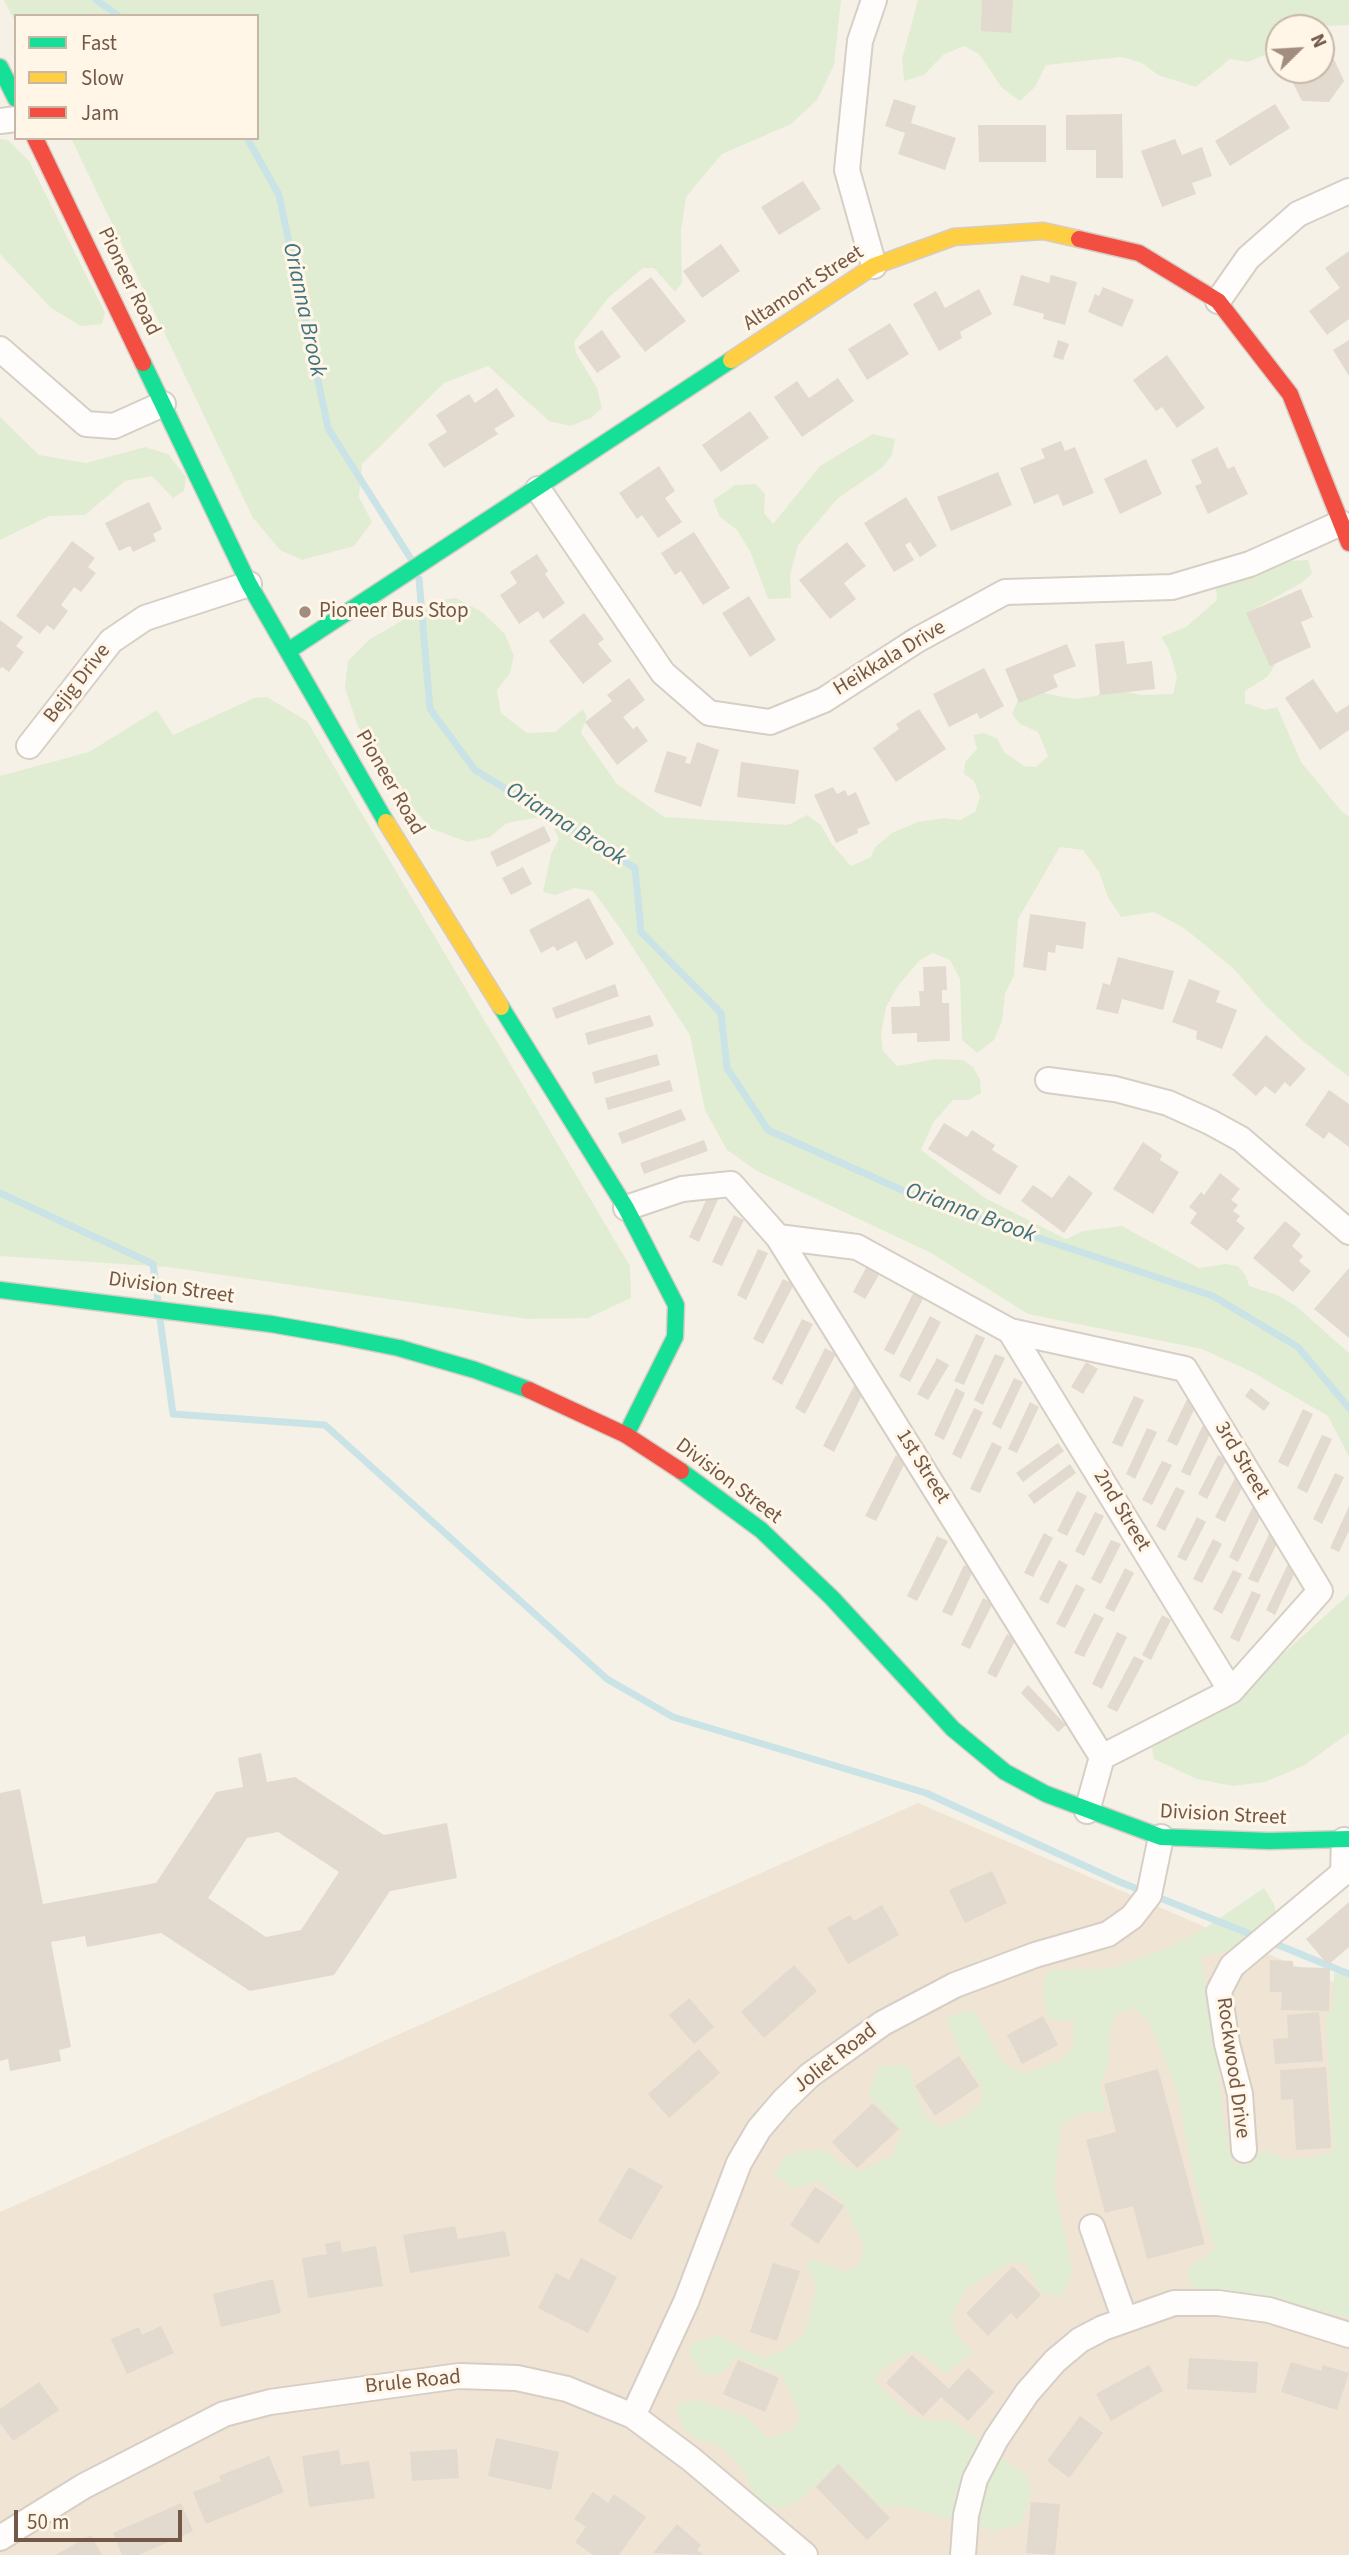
<!DOCTYPE html>
<html>
<head>
<meta charset="utf-8">
<style>
  body { margin:0 }
  #map { position:relative; width:1349px; height:2555px; overflow:hidden; background:#f6f1e7; font-family:"Source Sans 3",sans-serif }
  canvas { display:block }
  .legend { position:absolute; left:14px; top:14px; width:245px; height:126px; box-sizing:border-box; background:#fff6e7; border:2px solid #c7b7a7; margin:0; padding:9px 12px; list-style:none; font-size:21px; color:#735848 }
  .legend li { display:flex; align-items:center; gap:14px; height:35px }
  .legend b { width:35px; border:2px solid #c7b7a7 }
  .north { position:absolute; left:1265px; top:14px; width:70px; height:70px; box-sizing:border-box; background:#fff6e7; border:2px solid #c7b7a7; border-radius:50%; rotate:66deg; font-size:19px; font-weight:700; line-height:28px; text-align:center; color:#735848 }
  .north::after { content:''; display:block; margin:auto; width:24px; height:32px; background:#a18e80; clip-path:polygon(50% 0,100% 100%,50% 72%,0 100%) }
  .scale { position:absolute; left:14px; top:2510px; width:168px; height:32px; box-sizing:border-box; border:4px solid #735848; border-top:0; padding-left:9px; font-size:21px; line-height:24px; white-space:nowrap; color:#735848; -webkit-text-stroke:5px #fff6e7; paint-order:stroke }
</style>
</head>
<body>
<div id="map">
<canvas width="1349" height="2555"></canvas>
<ul class="legend">
<li><b style="height:9px;background:#16e098"></b>Fast</li>
<li><b style="height:9px;background:#ffcf43"></b>Slow</li>
<li><b style="height:9px;background:#f24e42"></b>Jam</li>
</ul>
<div class="north">N</div>
<div class="scale">50 m</div>
</div>
<script>
const context = document.querySelector('canvas').getContext('2d');
context.lineJoin = 'round';
function fillPath(path, color) { context.fillStyle = color; context.fill(path, 'evenodd'); }
const toPath = rows => new Path2D(rows.map(r => 'M' + r).join(''));
function strokePath(path, color, width, dash) { context.strokeStyle = color; context.lineWidth = width; context.lineCap = dash ? 'butt' : 'round'; context.setLineDash(dash || []); context.stroke(path); }
function label(font, color, halo, rows, align = 'center') {
  context.font = font + ' "Source Sans 3",sans-serif'; context.lineWidth = 6; context.setLineDash([]); context.textBaseline = 'middle'; context.strokeStyle = halo; context.fillStyle = color; for (const [text, x, y, turn = 0] of rows) {
    context.save(); context.translate(x, y); context.rotate((+turn || 0) * Math.PI / 180); context.textAlign = isNaN(turn) ? turn : align; if (halo) context.strokeText(text, 0, 0); context.fillText(text, 0, 0); context.restore();
  }
}
fillPath(toPath([
  [918,1803,1349,1989,1349,2555,0,2555,0,2212]
]), '#f0e4d4');
fillPath(toPath([
  [4,0,841,0,834,65,817,100,791,124,722,154,686,197,681,231,682,283,675,292,654,268,643,268,609,297,574,342,576,353,597,388,602,408,591,418,570,426,549,421,488,366,444,383,362,464,359,497,372,522,354,546,302,560,280,550,253,518,71,138,257,138,257,16,16,16,16,24],
  [918,0,1349,0,1349,25,1279,28,1279,49,1248,62,1230,59,1196,87,1158,75,1142,63,1122,57,1046,65,1035,87,1020,101,1002,88,979,54,964,46,943,55,924,75,904,81,902,59],
  [0,139,8,140,29,161,105,313,102,324,81,326,51,308,0,254],
  [0,417,39,455,86,463,145,447,168,454,186,477,184,491,173,498,152,476,125,481,85,515,49,516,0,540],
  [873,434,895,439,892,455,883,467,837,499,798,545,790,575,791,598,768,599,750,551,737,530,720,517,713,500,735,485,756,484,765,494,764,513,773,524,820,466],
  [1308,560,1312,573,1303,582,1253,610,1275,665,1267,677,1245,691,1245,703,1265,710,1277,707,1301,762,1342,812,1349,816,1349,1077,1303,1041,1266,1006,1234,969,1184,928,1154,912,1121,917,1108,897,1099,872,1083,850,1060,847,1018,919,1014,975,1005,994,1002,1021,994,1040,977,1053,962,1040,960,979,950,960,933,953,920,960,898,986,886,1007,881,1034,883,1051,897,1066,936,1059,963,1060,973,1067,980,1080,981,1093,969,1100,953,1100,933,1123,921,1150,985,1198,1066,1239,1083,1231,1122,1226,1199,1268,1225,1264,1238,1266,1246,1276,1249,1286,1277,1295,1296,1306,1349,1353,1349,1457,1328,1416,1252,1372,1202,1349,1028,1314,931,1253,757,1171,727,1150,705,1110,690,1035,622,931,593,891,574,888,555,895,543,892,551,854,559,839,550,820,534,818,507,823,490,837,467,842,432,829,383,774,357,724,345,688,348,661,370,639,438,600,456,598,482,612,505,634,514,656,510,673,497,690,501,713,527,733,555,732,583,709,587,717,581,733,617,784,664,817,788,825,807,815,821,825,831,843,851,866,871,857,875,847,892,833,918,822,944,818,960,820,975,812,980,797,974,781,964,774,965,762,977,749,973,735,983,733,997,738,1004,752,1024,766,1036,767,1048,756,1038,732,1020,724,1012,714,1020,695,1043,693,1075,699,1096,696,1109,688,1141,695,1173,694,1177,677,1169,650,1161,637,1186,627,1217,600,1216,588,1224,576,1286,561],
  [267,697,307,721,630,1266,631,1298,588,1318,527,1319,167,1267,0,1256,0,776,89,752,157,710,173,735,254,698],
  [1349,1594,1349,1733,1303,1766,1265,1782,1233,1786,1197,1779,1154,1759,1152,1748,1160,1733,1262,1673],
  [1264,1888,1274,1904,1277,1918,1230,1951,1201,1957,1218,2065,1223,2118,1233,2165,1248,2161,1265,2150,1286,2160,1320,2156,1334,2150,1325,2013,1333,2010,1334,1973,1349,1975,1349,2317,1240,2293,1207,2292,1189,2285,1188,2269,1215,2250,1192,2173,1178,2093,1150,2023,1135,2008,1116,2014,1110,2029,1108,2062,1100,2085,1106,2111,1076,2115,1061,2125,1054,2187,1073,2271,1061,2297,1039,2291,1028,2266,1012,2262,967,2288,952,2313,954,2332,973,2353,945,2374,926,2357,912,2351,882,2370,874,2381,908,2413,924,2420,953,2421,1027,2477,1031,2494,1021,2525,994,2531,902,2506,881,2507,839,2463,800,2500,781,2509,758,2501,739,2463,716,2444,695,2439,681,2425,676,2405,696,2400,745,2416,767,2438,791,2432,801,2417,782,2375,736,2357,722,2373,705,2375,690,2357,690,2344,717,2335,761,2358,782,2351,804,2335,815,2295,815,2280,805,2266,814,2259,845,2272,861,2263,864,2246,842,2200,817,2181,793,2189,774,2174,784,2156,807,2150,827,2151,847,2167,861,2171,893,2156,902,2131,868,2095,879,2066,908,2065,923,2112,939,2128,965,2116,981,2104,982,2086,960,2052,946,2019,961,2012,975,2012,1005,2065,1024,2074,1062,2059,1073,2047,1074,2021,1048,2019,1043,1987,1048,1970,1110,1969,1158,1952,1199,1932]
]), '#e1edd2');
strokePath(toPath([
  [96,0,119,16],
  [247,138,279,195,328,428,411,559],
  [419,579,430,709,475,770,635,868,641,932,721,1013,727,1068,768,1130,924,1200,1213,1296,1298,1347,1349,1408],
  [0,1193,153,1264,158,1301],
  [160,1319,173,1414,325,1425,607,1679,673,1717,926,1793,1120,1882,1260,1938],
  [1271,1942,1349,1974]
]), '#c9e3e6', 7);
fillPath(toPath([
  [982,0,1013,0,1011,33,981,31],
  [1321,53,1332,55,1344,81,1329,102,1302,101,1288,73,1290,70,1321,70],
  [894,99,916,106,911,123,956,138,945,170,898,154,905,133,885,126],
  [1275,104,1290,128,1230,166,1215,141],
  [1122,114,1123,178,1096,178,1096,150,1066,150,1066,115],
  [978,125,1046,125,1046,162,979,162],
  [1175,139,1182,155,1202,147,1212,176,1192,183,1196,194,1162,207,1141,151],
  [803,181,821,209,779,235,761,207],
  [721,244,740,271,702,298,683,271],
  [1349,251,1349,319,1327,335,1309,311,1340,288,1325,268],
  [1021,275,1049,283,1051,275,1077,282,1065,325,1043,319,1044,314,1013,305],
  [651,277,686,321,645,352,611,308],
  [1103,287,1134,300,1122,327,1088,312,1095,294,1099,296],
  [979,289,992,314,960,332,962,338,939,351,913,304,936,291,945,308],
  [890,323,909,354,867,380,848,349],
  [602,330,621,357,597,373,578,347],
  [1058,340,1069,344,1063,360,1053,357],
  [1349,340,1349,376,1333,350],
  [1167,355,1205,408,1177,428,1162,407,1156,411,1133,380],
  [838,378,854,401,802,437,774,397,797,381,809,398],
  [497,388,515,416,494,429,498,434,444,468,428,444,447,432,436,415,469,394,475,403],
  [750,411,769,438,721,472,702,445],
  [1061,441,1065,451,1075,447,1094,493,1063,506,1058,494,1034,504,1020,468,1045,458,1041,449],
  [1217,447,1228,469,1234,466,1248,494,1208,514,1195,486,1202,483,1191,460],
  [1146,459,1162,494,1120,514,1104,479],
  [659,466,675,491,665,498,682,522,658,538,642,515,637,519,619,493],
  [998,472,1012,505,951,531,937,497],
  [906,497,937,546,920,557,910,542,905,545,914,560,894,572,864,523],
  [149,502,162,529,153,534,156,541,133,552,130,546,119,551,105,523],
  [694,532,730,588,703,605,681,571,675,575,661,553],
  [72,541,95,558,88,567,96,573,81,592,74,587,61,605,68,611,54,630,47,625,40,634,16,616],
  [847,542,866,566,844,583,856,599,830,619,799,580],
  [537,554,548,571,545,574,565,603,543,619,538,611,519,624,500,595,517,583,510,572],
  [1301,589,1313,617,1301,622,1311,647,1270,666,1246,613],
  [749,596,776,640,750,657,722,613],
  [584,613,604,639,598,644,612,661,583,684,549,641],
  [0,620,23,637,16,646,24,652,9,672,2,667,0,669],
  [1124,641,1127,664,1152,661,1155,689,1100,695,1095,644],
  [1067,644,1076,666,1053,675,1058,687,1019,703,1005,669],
  [984,668,1004,706,980,719,977,713,949,727,933,694],
  [629,678,645,700,623,717,633,729,637,726,648,741,617,765,585,722,612,701,607,695],
  [1313,679,1336,713,1349,705,1349,730,1320,750,1285,698],
  [919,709,946,749,896,782,873,748,899,729,896,724],
  [697,742,719,750,701,807,654,792,667,751,687,757,685,763,690,764],
  [741,762,799,770,795,804,737,797],
  [833,787,837,794,845,790,848,796,856,792,870,824,857,829,858,833,836,843,814,795],
  [544,826,551,841,497,867,490,852],
  [523,867,532,884,511,895,502,878],
  [589,898,614,944,586,960,576,941,557,951,554,946,541,953,529,930],
  [1030,914,1086,922,1083,949,1056,945,1055,953,1048,952,1046,971,1023,967],
  [1118,957,1174,971,1163,1010,1122,999,1118,1014,1096,1009,1103,983,1110,985],
  [946,966,947,990,942,990,942,1003,949,1003,950,1041,917,1042,917,1033,892,1034,891,1007,920,1006,919,991,924,991,923,967],
  [1189,979,1220,991,1216,1002,1237,1010,1222,1049,1196,1039,1197,1031,1172,1022],
  [615,984,619,996,556,1019,552,1008],
  [650,1015,654,1026,588,1045,585,1033],
  [1266,1035,1306,1069,1290,1087,1285,1082,1275,1094,1265,1086,1256,1096,1232,1075],
  [657,1054,660,1065,595,1084,592,1072],
  [670,1080,673,1091,608,1110,605,1098],
  [1329,1090,1349,1104,1349,1147,1329,1132,1324,1139,1305,1125],
  [681,1109,686,1120,622,1144,618,1133],
  [944,1123,967,1137,972,1130,995,1145,992,1150,1018,1166,1000,1195,928,1149],
  [704,1140,708,1151,644,1174,640,1163],
  [1143,1142,1162,1155,1160,1160,1179,1172,1153,1214,1113,1189],
  [1220,1173,1240,1189,1231,1200,1238,1205,1233,1211,1240,1216,1236,1221,1245,1228,1227,1251,1190,1223,1197,1213,1189,1207,1201,1192,1204,1195],
  [1069,1175,1093,1193,1064,1233,1021,1201,1033,1185,1052,1198],
  [711,1190,720,1195,699,1242,689,1237],
  [734,1215,744,1220,722,1266,712,1262],
  [1285,1221,1301,1234,1292,1246,1303,1256,1299,1261,1311,1271,1293,1292,1253,1258],
  [758,1249,768,1253,746,1300,737,1295],
  [867,1266,880,1273,865,1299,853,1292],
  [1349,1268,1349,1338,1314,1309],
  [783,1279,794,1284,763,1344,753,1339],
  [915,1290,925,1295,894,1355,884,1350],
  [930,1316,941,1322,910,1382,899,1376],
  [802,1319,813,1324,782,1385,772,1379],
  [976,1334,985,1338,964,1385,954,1381],
  [825,1348,836,1354,805,1414,795,1408],
  [995,1354,1005,1358,983,1405,974,1400],
  [937,1358,949,1365,928,1400,917,1394],
  [1086,1362,1098,1369,1083,1394,1071,1387],
  [1014,1378,1023,1382,1001,1429,992,1424],
  [854,1386,864,1391,834,1452,823,1446],
  [956,1388,965,1393,944,1440,934,1435],
  [1251,1388,1270,1403,1264,1411,1245,1396],
  [1189,1395,1199,1399,1177,1446,1167,1441],
  [1134,1396,1144,1400,1122,1447,1112,1443],
  [1030,1402,1039,1407,1017,1453,1008,1449],
  [974,1408,983,1412,961,1459,952,1454],
  [1303,1409,1313,1414,1288,1467,1278,1462],
  [1203,1425,1212,1430,1190,1476,1181,1472],
  [1147,1428,1157,1432,1135,1479,1126,1474],
  [1322,1435,1332,1439,1307,1493,1297,1488],
  [992,1442,1002,1447,980,1493,970,1489],
  [1058,1443,1064,1451,1023,1482,1016,1473],
  [896,1455,906,1461,876,1521,865,1516],
  [1218,1455,1227,1459,1207,1499,1198,1494],
  [1162,1461,1172,1465,1152,1505,1142,1500],
  [1070,1464,1076,1473,1034,1504,1028,1495],
  [1335,1473,1344,1477,1322,1524,1313,1519],
  [1235,1478,1245,1482,1225,1522,1215,1517],
  [1176,1487,1185,1491,1165,1531,1156,1526],
  [1077,1491,1087,1496,1067,1536,1057,1531],
  [1254,1504,1264,1509,1238,1562,1229,1557],
  [1349,1506,1349,1531,1339,1552,1330,1548],
  [1095,1512,1104,1516,1084,1556,1075,1551],
  [1197,1517,1206,1522,1186,1561,1177,1557],
  [1270,1532,1280,1537,1258,1583,1248,1579],
  [1044,1533,1053,1538,1033,1577,1024,1573],
  [937,1536,948,1541,917,1601,907,1596],
  [1213,1539,1222,1544,1202,1583,1193,1579],
  [1111,1540,1121,1544,1101,1584,1091,1579],
  [1059,1560,1068,1565,1048,1604,1039,1599],
  [1288,1564,1297,1568,1275,1615,1266,1610],
  [964,1565,974,1569,952,1616,942,1612],
  [1125,1568,1134,1573,1114,1612,1105,1608],
  [1233,1570,1242,1574,1222,1614,1213,1609],
  [1076,1584,1085,1589,1065,1628,1056,1624],
  [1252,1591,1261,1595,1239,1642,1230,1638],
  [983,1598,993,1603,970,1649,961,1645],
  [1094,1613,1104,1618,1084,1657,1074,1653],
  [1162,1615,1171,1620,1151,1660,1142,1655],
  [1117,1632,1127,1637,1102,1689,1092,1684],
  [1007,1634,1016,1639,996,1678,987,1673],
  [1134,1656,1144,1661,1117,1712,1107,1707],
  [1028,1685,1066,1725,1058,1732,1021,1693],
  [261,1753,267,1782,295,1777,384,1835,447,1823,457,1878,390,1891,334,1975,250,1991,161,1933,87,1947,85,1936,51,1942,71,2047,59,2050,61,2061,10,2071,8,2059,0,2061,0,1793,20,1789,43,1904,156,1883,216,1792,243,1787,238,1758],
  [278,1832,339,1872,301,1930,266,1937,208,1898,247,1838],
  [992,1871,1007,1903,965,1923,949,1890],
  [1349,1902,1349,1947,1328,1965,1306,1939],
  [882,1905,899,1935,848,1964,827,1928,850,1915,854,1921],
  [1270,1960,1293,1961,1293,1967,1330,1968,1329,2011,1281,2010,1282,1992,1270,1992],
  [794,1965,817,1991,764,2038,741,2012],
  [689,1998,714,2027,694,2044,669,2015],
  [1319,2012,1323,2061,1275,2064,1273,2039,1288,2038,1287,2015],
  [1043,2016,1058,2045,1022,2064,1007,2035],
  [699,2049,720,2073,669,2118,648,2094],
  [959,2056,979,2086,935,2116,915,2086],
  [1326,2067,1331,2148,1296,2150,1293,2099,1281,2100,1280,2070],
  [1158,2069,1205,2244,1147,2259,1133,2206,1105,2213,1086,2140,1116,2132,1104,2084],
  [873,2103,899,2129,857,2168,832,2142],
  [629,2167,663,2186,631,2240,598,2221],
  [815,2187,844,2206,818,2244,790,2225],
  [455,2226,458,2239,505,2231,510,2256,410,2273,403,2235],
  [340,2241,342,2252,376,2246,383,2286,308,2298,302,2258,327,2254,325,2244],
  [581,2258,617,2277,588,2333,538,2308,556,2273,569,2280],
  [773,2263,800,2271,777,2341,750,2332],
  [1013,2266,1041,2295,1017,2319,1011,2313,988,2336,966,2313],
  [273,2279,281,2313,221,2327,213,2294],
  [161,2326,174,2353,127,2374,111,2339,139,2327,142,2335],
  [912,2355,949,2389,968,2368,994,2392,968,2421,941,2397,923,2416,886,2383],
  [1189,2358,1258,2362,1256,2393,1187,2389],
  [738,2360,779,2378,765,2412,723,2394],
  [1291,2362,1321,2371,1323,2365,1349,2373,1337,2410,1281,2392],
  [1149,2365,1163,2391,1111,2421,1096,2394],
  [39,2382,59,2410,13,2441,0,2423,0,2409],
  [1080,2416,1103,2433,1069,2478,1047,2461],
  [496,2438,559,2452,551,2490,488,2476],
  [457,2449,459,2478,412,2481,410,2452],
  [339,2450,341,2465,369,2461,375,2498,309,2507,302,2456],
  [269,2456,284,2492,206,2524,193,2492,221,2481,219,2476],
  [838,2464,890,2518,867,2540,816,2487],
  [593,2492,608,2503,614,2494,646,2517,619,2555,593,2555,575,2542,586,2527,574,2519],
  [1031,2502,1060,2504,1055,2555,1026,2553],
  [181,2503,193,2531,139,2555,122,2555,113,2533],
  [677,2524,701,2545,697,2550,703,2555,653,2553],
  [91,2535,102,2555,55,2555]
]), '#e2d9cf');
const street = toPath([
  [874,0,860,41,847,170,874,266],
  [0,121,16,119],
  [1218,301,1248,258,1298,214,1349,191],
  [0,349,86,424,114,426,163,404],
  [538,489,663,673,709,713,770,722,824,700,917,640,1005,592,1172,587,1250,564,1341,523],
  [29,746,111,641,145,618,249,584],
  [1048,1080,1115,1089,1168,1103,1210,1122,1241,1139,1349,1232],
  [626,1208,682,1189,731,1184,778,1237,1102,1757],
  [778,1237,857,1247,1010,1331,1185,1369,1320,1591,1231,1691,1102,1757,1087,1811],
  [1010,1331,1231,1691],
  [1244,2150,1240,2094,1227,2044,1219,1991,1232,1966,1343,1873,1344,1840],
  [1092,2227,1125,2320],
  [633,2416,686,2302,739,2163,759,2129,783,2101,810,2075,883,2023,955,1985,1035,1955,1108,1934,1132,1917,1149,1895,1161,1837],
  [0,2538,84,2486,224,2414,270,2402,459,2376,517,2378,567,2389,633,2416,691,2459,805,2555],
  [963,2555,966,2515,975,2479,996,2439,1027,2393,1055,2361,1080,2340,1103,2328,1174,2303,1218,2303,1269,2310,1349,2335]
]);
const fast = toPath([
  [0,67,16,99],
  [143,363,249,584,386,822],
  [288,651,731,360],
  [501,1007,626,1208,676,1305,675,1337,626,1435],
  [0,1290,271,1324,334,1335,399,1348,475,1370,529,1390],
  [681,1471,761,1530,832,1598,953,1729,1005,1772,1046,1794,1161,1837,1269,1841,1349,1839]
]);
const slow = toPath([
  [731,360,874,266,954,237,1043,231,1079,239],
  [386,822,501,1007]
]);
const jam = toPath([
  [35,138,143,363],
  [1079,239,1139,253,1218,301,1290,394,1349,543],
  [529,1390,626,1435,681,1471]
]);
strokePath(street, '#d7cec5', 28);
strokePath(fast, '#d6cdc4', 19);
strokePath(slow, '#d6cdc4', 19);
strokePath(jam, '#d6cdc4', 19);
strokePath(street, '#fefdfb', 24);
strokePath(fast, '#16e098', 16);
strokePath(slow, '#ffcf43', 16);
strokePath(jam, '#f24e42', 16);
for (const [x, y, r, color] of [
  [305,612,7,"#a18e80"]
]) { const dot = new Path2D(); dot.arc(x, y, r, 0, 2 * Math.PI); context.fillStyle = color; context.fill(dot); strokePath(dot, '#fff6e7', 2.5); }
label('21px', '#735848', '#fff6e7', [
  ["Pioneer Road",128,282,64],
  ["Altamont Street",804,289,-33],
  ["Heikkala Drive",890,659,-31],
  ["Bejig Drive",78,684,-52],
  ["Pioneer Road",389,783,60],
  ["Division Street",171,1289,8],
  ["3rd Street",1241,1461,59],
  ["1st Street",922,1467,58],
  ["Division Street",728,1482,37],
  ["2nd Street",1121,1511,59],
  ["Division Street",1223,1816,3],
  ["Joliet Road",836,2059,-38],
  ["Rockwood Drive",1232,2068,82],
  ["Brule Road",413,2383,-6]
]);
label('21px', '#735848', '#fff6e7', [
  ["Pioneer Bus Stop",319,612]
], 'left');
label('italic 23px', '#3f737f', '#fff6e7', [
  ["Orianna Brook",303,310,78],
  ["Orianna Brook",565,825,32],
  ["Orianna Brook",970,1214,20]
]);
</script>
</body>
</html>
